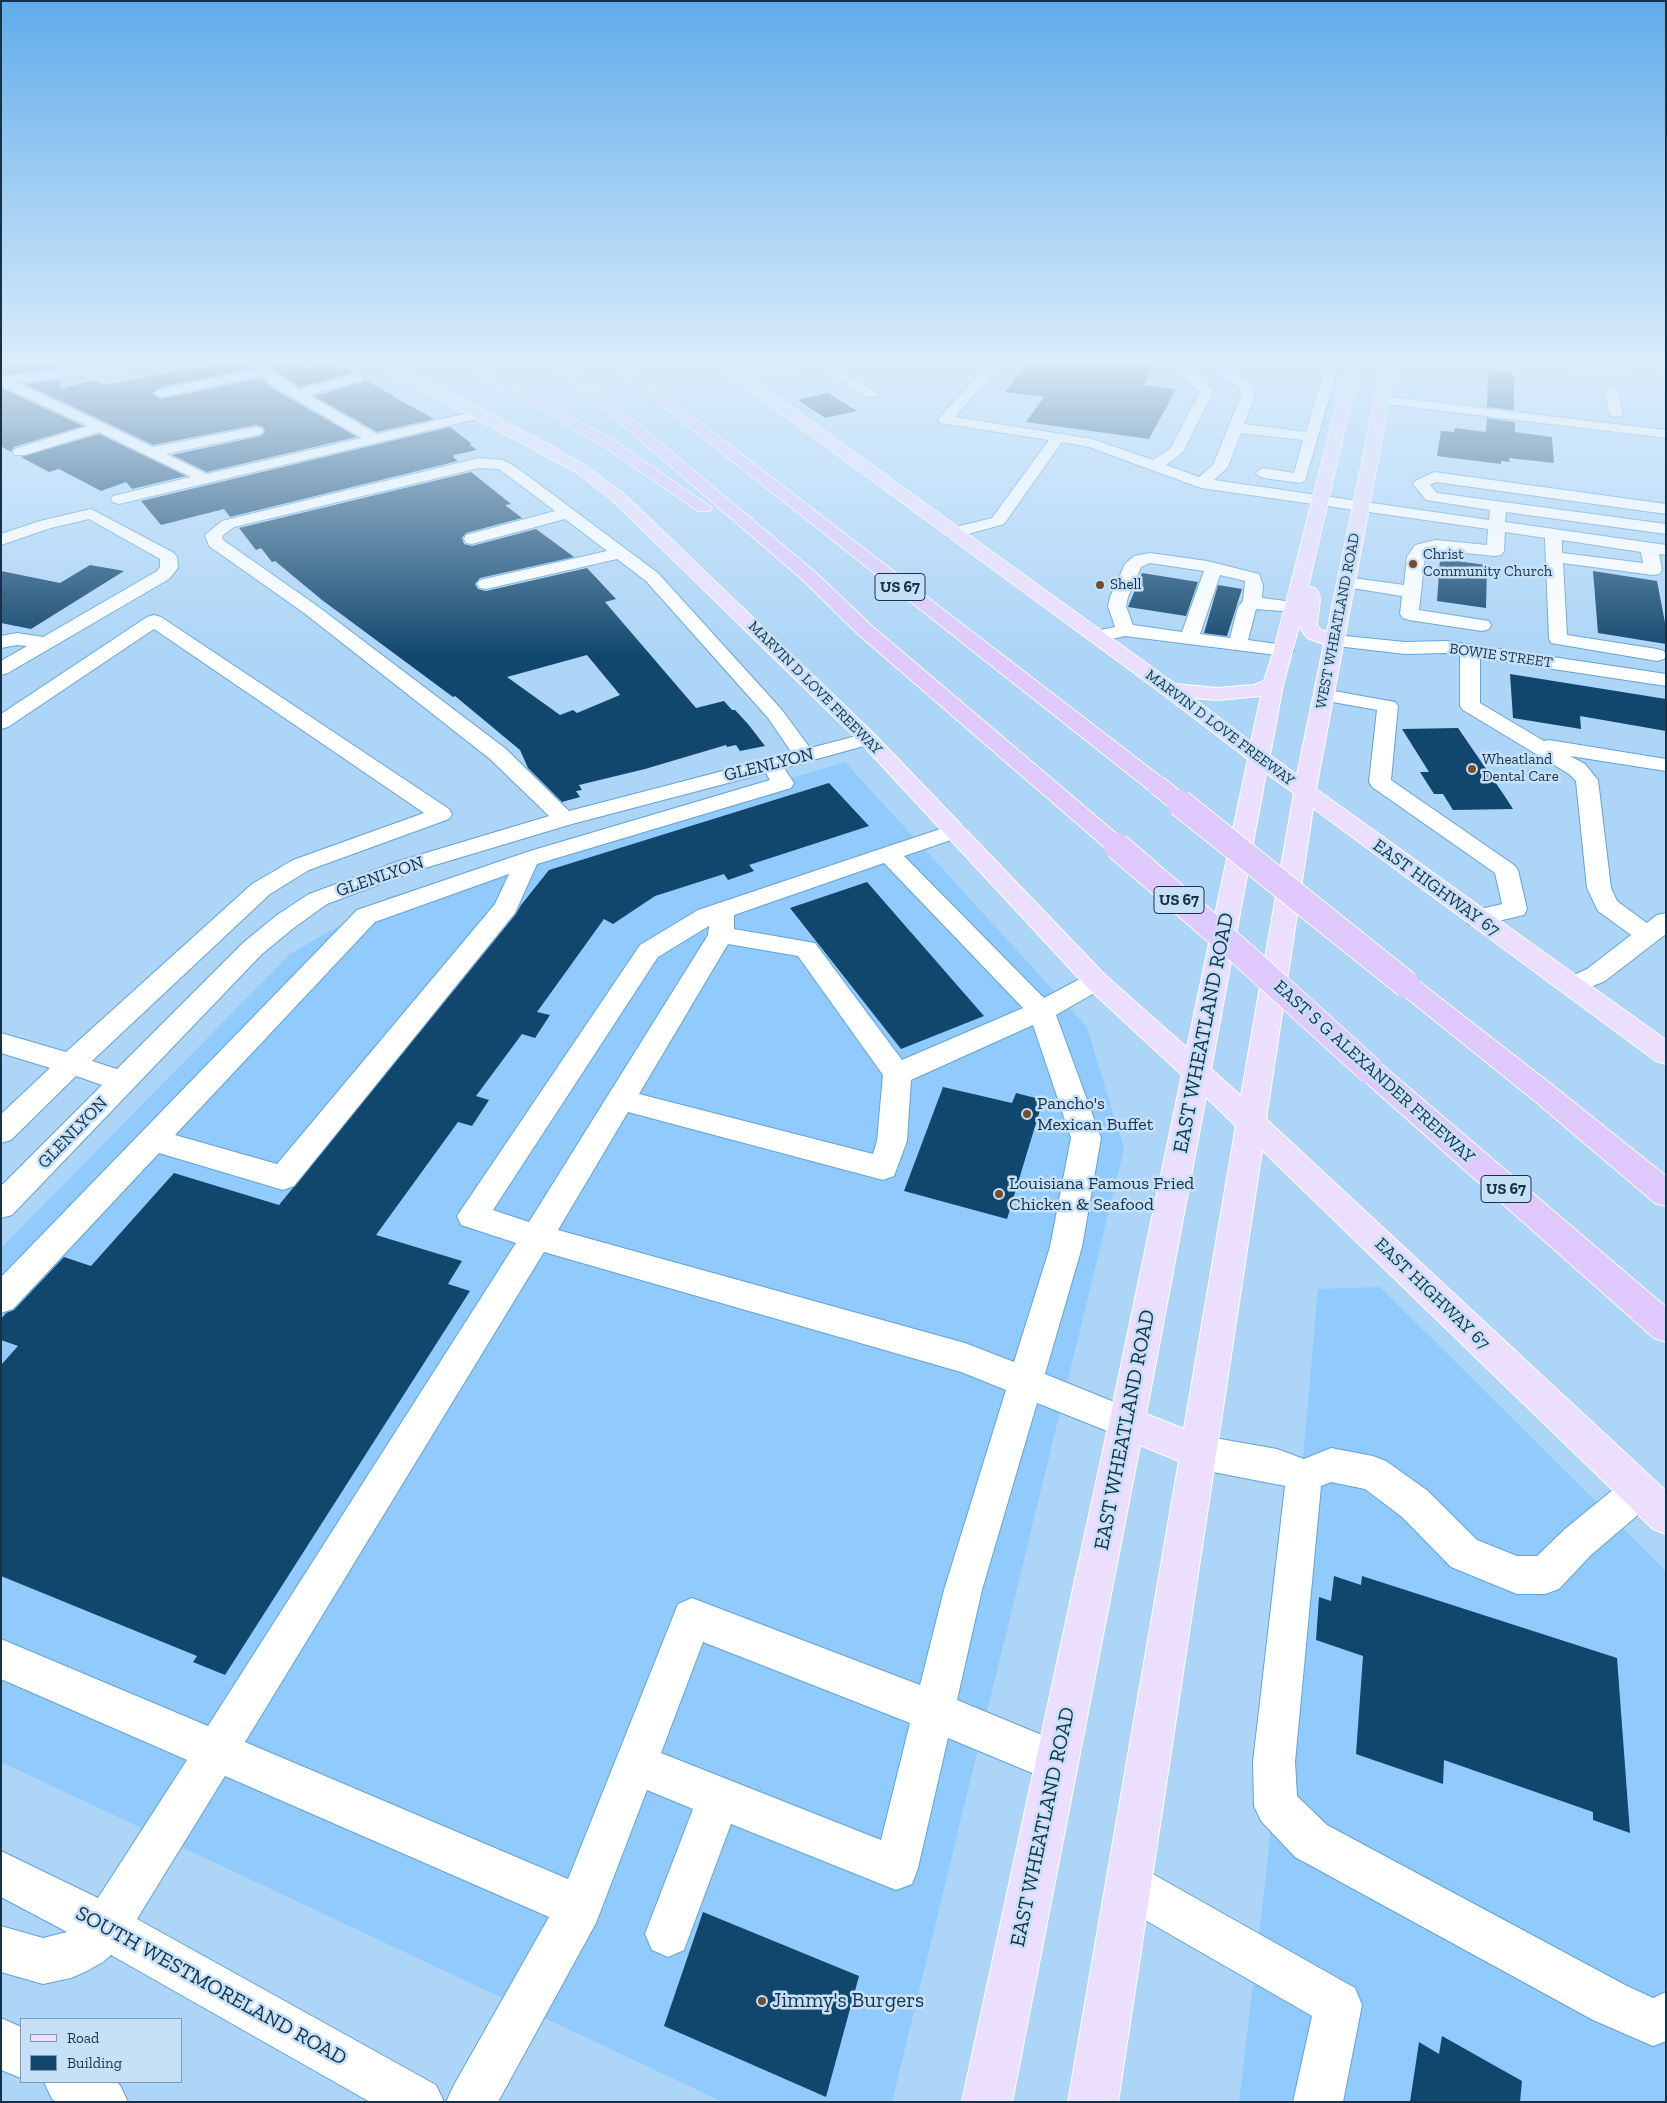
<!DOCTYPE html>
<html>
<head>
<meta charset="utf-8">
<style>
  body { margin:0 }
  #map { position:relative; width:1667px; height:2103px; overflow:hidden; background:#add5f7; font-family:"Zilla Slab",serif }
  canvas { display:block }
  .frame { position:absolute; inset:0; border:2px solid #163249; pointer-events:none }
  .legend { position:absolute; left:20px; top:2018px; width:162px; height:65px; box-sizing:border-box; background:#c6e0f7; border:1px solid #809ab1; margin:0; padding:6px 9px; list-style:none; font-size:15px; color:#163249 }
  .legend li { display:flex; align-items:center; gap:10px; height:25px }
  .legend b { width:25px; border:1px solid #809ab1 }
</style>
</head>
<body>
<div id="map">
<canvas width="1667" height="2103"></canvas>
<div class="frame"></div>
<ul class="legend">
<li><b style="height:6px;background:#ecdefd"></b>Road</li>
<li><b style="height:14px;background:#11466d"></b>Building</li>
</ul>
</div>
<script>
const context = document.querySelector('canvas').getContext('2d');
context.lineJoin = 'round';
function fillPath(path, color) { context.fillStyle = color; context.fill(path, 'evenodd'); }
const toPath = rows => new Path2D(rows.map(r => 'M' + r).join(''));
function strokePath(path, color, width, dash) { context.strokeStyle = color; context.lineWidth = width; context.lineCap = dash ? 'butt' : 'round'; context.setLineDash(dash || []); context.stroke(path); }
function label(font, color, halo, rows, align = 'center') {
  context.font = font + ' "Zilla Slab",serif'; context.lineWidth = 5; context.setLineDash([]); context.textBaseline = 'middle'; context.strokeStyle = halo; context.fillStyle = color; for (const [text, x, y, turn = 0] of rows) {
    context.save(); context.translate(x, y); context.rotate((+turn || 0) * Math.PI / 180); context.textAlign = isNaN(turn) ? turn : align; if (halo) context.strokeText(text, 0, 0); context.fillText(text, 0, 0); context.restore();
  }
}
fillPath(toPath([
  [845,762,1087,1027,1124,1149,892,2102,723,2102,1,1762,1,1248,290,954,389,897],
  [1380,1287,1666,1571,1666,2102,1239,2102,1267,1867,1318,1289]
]), '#91cbfd');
fillPath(toPath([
  [1,364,60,364,60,368,1,375],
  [211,364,246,364,250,369,161,387,152,394,161,399,261,378,274,389,357,437,207,472,172,455,261,436,265,432,263,427,256,425,153,445,25,384,60,380,61,389,93,380,106,385],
  [265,364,300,364,306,367,320,364,335,364,353,373,299,387],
  [1027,364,1156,364,1144,385,1176,389,1149,439,1026,422,1044,397,1005,392],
  [1488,370,1514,373,1514,410,1487,407],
  [365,380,394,396,392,396,434,419,377,432,314,396,362,383],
  [1,388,83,426,14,447,11,452,1,446],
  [828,393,857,411,825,418,798,400],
  [1487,418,1515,422,1515,432,1552,437,1554,463,1509,458,1510,462,1501,461,1501,464,1437,456,1441,431,1454,432,1455,428,1486,432],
  [450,427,472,444,469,444,477,450,454,455,453,457,458,461,230,517,224,509,161,525,141,501],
  [99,434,186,476,132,489,126,482,101,491,59,469,49,472,21,457],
  [471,472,511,504,505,505,522,518,466,533,462,538,464,544,472,546,536,529,574,557,480,578,475,584,478,589,486,591,587,568,616,599,605,602,696,708,724,701,732,710,735,710,748,724,765,746,740,751,736,745,727,747,726,745,645,769,579,785,582,790,576,791,580,797,562,802,528,768,520,750,455,696,453,697,322,600,275,561,272,562,261,548,256,550,239,528],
  [587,655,620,695,577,713,573,710,560,715,507,677],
  [1440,559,1487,565,1486,608,1437,601],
  [90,565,124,571,31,629,1,623,1,571,60,583],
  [1593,571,1657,581,1666,628,1666,644,1598,633],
  [1142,573,1198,582,1186,616,1128,607],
  [1218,585,1242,589,1227,636,1204,633],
  [1510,674,1666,699,1666,731,1580,716,1581,729,1513,718],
  [1458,728,1504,795,1513,809,1453,810,1443,794,1434,794,1420,772,1429,772,1402,729],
  [829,783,869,826,749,865,754,871,728,880,724,874,655,896,613,924,604,919,537,1012,550,1015,535,1038,522,1034,476,1096,489,1100,472,1126,458,1122,376,1235,462,1261,448,1284,470,1291,225,1675,193,1662,197,1656,1,1576,1,1365,18,1346,1,1340,1,1319,6,1313,14,1310,64,1257,91,1266,174,1173,279,1205,516,914,521,905,549,870],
  [867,882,984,1016,901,1049,790,908],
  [943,1087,1012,1103,1016,1093,1043,1100,1007,1219,904,1191],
  [1334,1576,1361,1585,1362,1576,1617,1658,1630,1833,1593,1820,1593,1812,1444,1760,1443,1784,1356,1754,1363,1656,1316,1640,1319,1597,1331,1601],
  [703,1912,859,1976,826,2097,664,2026],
  [1442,2036,1522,2081,1520,2102,1410,2102,1419,2042,1439,2054]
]), '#11466d');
const minor = toPath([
  [106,364,143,364,136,368,18,383,153,447,256,427,261,428,263,431,261,434,166,454,207,474,362,438,275,387,262,376,161,397,154,393,161,389,254,370,248,364,262,364,299,389,357,374,362,375,364,378,362,381,309,395,377,434,481,410,486,411,488,414,486,417,481,418,119,504,113,502,111,499,113,496,191,477,99,432,25,455,15,455,13,452,15,449,88,426,1,386,2,377,106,364],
  [786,364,814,364,807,368,739,380,732,376,739,372,786,364],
  [814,364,830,364,879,394,877,397,867,397,814,364],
  [988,364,1002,364,955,417,1092,439,1153,460,1170,449,1200,392,1171,367,1173,364,1185,364,1185,366,1214,391,1183,452,1166,465,1199,477,1213,465,1241,396,1240,388,1216,370,1215,364,1227,364,1253,386,1255,396,1244,424,1306,432,1326,364,1339,364,1305,481,1300,483,1264,478,1259,476,1256,473,1259,470,1264,468,1294,473,1303,440,1241,433,1228,467,1214,480,1489,520,1490,510,1426,500,1413,484,1415,481,1434,472,1666,504,1666,514,1436,482,1430,485,1437,493,1666,524,1666,534,1506,512,1505,522,1666,545,1666,555,1659,554,1662,570,1659,574,1653,575,1563,563,1567,635,1657,649,1664,651,1666,656,1664,659,1657,661,1551,643,1549,639,1545,538,1505,532,1504,551,1501,555,1495,556,1436,550,1427,553,1425,557,1419,610,1489,621,1491,625,1489,629,1482,631,1409,620,1403,618,1400,614,1402,596,1346,587,1340,586,1337,582,1340,578,1346,577,1404,585,1407,557,1415,545,1436,540,1487,545,1488,529,1201,488,1089,447,1062,442,1004,524,954,538,948,537,946,533,948,529,992,518,1049,440,940,423,938,420,940,417,988,364],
  [1562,540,1641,552,1643,563,1562,553,1562,540],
  [1555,364,1573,364,1578,366,1616,369,1617,364,1629,364,1631,371,1629,374,1616,377,1576,374,1557,367,1555,364],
  [1658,364,1666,364,1666,373,1661,372,1658,364],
  [1611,387,1618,391,1623,413,1621,416,1616,417,1611,416,1609,413,1604,391,1611,387],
  [1382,396,1666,430,1666,438,1377,403,1375,400,1377,397,1382,396],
  [479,458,503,460,516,467,658,573,782,710,810,748,868,733,875,735,878,739,875,743,784,768,794,783,791,788,537,864,515,913,294,1186,283,1190,159,1153,13,1309,1,1313,1,1277,357,910,530,851,770,780,766,773,572,824,415,871,327,904,295,927,262,954,12,1215,1,1218,1,1186,102,1085,76,1076,11,1140,1,1143,1,1114,50,1068,1,1053,1,1033,66,1052,252,884,293,860,424,813,154,629,8,727,1,729,1,714,147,617,154,615,161,617,449,809,452,814,449,819,309,870,270,894,92,1061,117,1069,244,942,277,915,309,894,399,861,549,816,490,759,304,613,209,546,205,535,222,521,479,458],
  [479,468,499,469,555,511,466,535,464,539,466,543,472,544,565,519,607,551,480,580,477,584,480,588,486,589,617,559,646,581,768,718,792,753,569,811,506,749,316,605,223,540,222,536,234,527,255,522,479,468],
  [509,874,495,904,277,1164,175,1135,375,922,509,874],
  [91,509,174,553,177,557,178,568,169,579,8,673,1,675,1,661,27,646,17,645,1,648,1,636,17,633,43,637,157,571,160,567,160,559,89,519,51,528,1,545,1,534,40,521,91,509],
  [1150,553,1207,561,1259,574,1263,585,1262,598,1301,603,1304,607,1301,611,1295,612,1256,609,1248,640,1291,646,1294,650,1291,654,1284,656,1125,636,1108,640,1101,638,1099,634,1101,630,1115,627,1108,606,1110,597,1125,564,1134,556,1150,553],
  [1150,563,1204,571,1182,632,1133,625,1126,606,1128,597,1141,567,1150,563],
  [1220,575,1245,581,1243,601,1238,607,1230,638,1200,634,1220,575],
  [1335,635,1405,642,1446,641,1666,674,1666,686,1480,658,1480,703,1544,741,1549,740,1666,759,1666,771,1570,756,1585,764,1598,780,1611,888,1617,901,1647,923,1657,915,1666,913,1666,934,1605,981,1572,995,1563,992,1559,986,1563,980,1587,969,1631,935,1598,911,1587,888,1576,781,1569,774,1463,710,1460,706,1460,655,1446,653,1405,654,1328,645,1326,641,1328,637,1335,635],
  [1323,689,1395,702,1398,706,1391,780,1514,865,1518,870,1527,909,1524,915,1477,926,1468,924,1465,918,1468,912,1502,904,1495,873,1372,787,1369,782,1377,710,1316,699,1313,695,1316,691,1323,689],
  [955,824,963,826,966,831,963,836,904,856,1044,998,1087,975,1096,972,1105,975,1109,981,1105,987,1056,1015,1101,1138,1082,1247,1045,1374,1139,1412,1145,1423,1139,1434,1127,1439,1037,1403,982,1590,957,1700,1071,1747,1077,1762,1071,1777,1056,1783,948,1738,918,1868,912,1884,896,1890,731,1824,684,1950,668,1957,652,1950,645,1934,693,1809,647,1790,596,1923,498,2102,446,2102,454,2085,549,1917,225,1776,137,1919,436,2085,444,2102,370,2102,111,1955,103,1962,87,1971,71,1978,43,1984,1,1972,1,1926,43,1938,67,1932,1,1897,1,1851,98,1898,187,1760,1,1679,1,1639,208,1726,516,1243,461,1225,457,1216,640,945,698,910,955,824],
  [884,863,1023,1008,902,1060,815,943,734,929,734,915,884,863],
  [709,926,708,935,529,1222,493,1210,658,957,709,926],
  [728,944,798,956,883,1075,877,1141,873,1154,639,1094,728,944],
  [1033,1025,1071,1138,1050,1247,1014,1362,965,1343,558,1230,628,1112,883,1180,894,1176,907,1141,911,1080,1033,1025],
  [544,1252,961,1372,1006,1390,944,1590,920,1685,692,1598,678,1604,568,1879,245,1742,544,1252],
  [703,1642,910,1723,881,1840,661,1753,703,1642],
  [1198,1435,1277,1449,1304,1459,1331,1448,1373,1456,1386,1461,1428,1491,1477,1540,1517,1556,1537,1556,1565,1529,1626,1479,1639,1473,1652,1479,1657,1491,1652,1503,1591,1555,1559,1589,1545,1594,1517,1594,1451,1567,1402,1517,1365,1489,1331,1482,1321,1486,1295,1762,1297,1796,1327,1825,1627,1986,1653,1998,1666,1992,1666,2041,1653,2046,1593,2020,1295,1857,1261,1821,1254,1806,1253,1762,1285,1486,1198,1469,1185,1464,1180,1452,1185,1440,1198,1435],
  [1128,1863,1144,1869,1355,1988,1362,2005,1343,2102,1293,2102,1312,2016,1112,1901,1106,1885,1112,1869,1128,1863],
  [1,2018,21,2027,21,2078,1,2070,1,2018],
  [44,2082,116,2082,120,2085,128,2102,56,2102,52,2099,44,2082]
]);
const major = toPath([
  [378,364,395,364,553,447,586,466,624,494,875,735,1105,975,1187,1048,1248,759,1163,694,775,409,717,364,732,364,1175,684,1217,688,1254,685,1264,681,1274,650,1347,364,1360,364,1308,587,1315,588,1318,592,1320,599,1317,625,1321,630,1327,632,1382,364,1396,364,1316,789,1666,1040,1666,1064,1656,1061,1313,808,1266,1119,1666,1491,1666,1534,1653,1529,1262,1150,1118,2102,1068,2102,1179,1461,1140,1445,1012,2102,962,2102,1109,1423,1182,1075,1087,987,861,743,612,500,576,472,380,367,378,364],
  [1299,626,1307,638,1324,644,1297,775,1270,755,1283,685,1299,626],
  [1261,696,1251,742,1193,698,1217,700,1261,696],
  [1266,773,1294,793,1241,1096,1211,1069,1266,773],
  [1206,1097,1236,1126,1184,1429,1146,1414,1206,1097]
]);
const highway = toPath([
  [462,364,478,364,618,443,712,508,710,511,698,511,608,449,462,364],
  [552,364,566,364,815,572,873,627,1125,841,1129,846,1125,851,1117,853,1109,851,859,635,803,580,552,364],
  [610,364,624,364,1165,780,1168,785,1165,790,1157,792,1149,790,610,364],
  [1407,976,1416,979,1556,1088,1666,1176,1666,1206,1655,1203,1536,1102,1398,991,1394,985,1398,979,1407,976],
  [1371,1061,1381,1064,1666,1307,1666,1342,1654,1338,1361,1078,1357,1071,1361,1064,1371,1061]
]);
strokePath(minor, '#60a3d9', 2);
strokePath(major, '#fff', 2);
strokePath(highway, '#fff', 2);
fillPath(minor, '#fff');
fillPath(major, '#ecdefd');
fillPath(highway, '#dfc8fb');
const highwayBridgeFar1 = toPath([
  [1157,785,1181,804]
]);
const highwayBridge = toPath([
  [1180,803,1407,985],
  [1117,846,1241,953,1371,1071]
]);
strokePath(highwayBridgeFar1, '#fff', 21, []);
strokePath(highwayBridge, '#fff', 28, []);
strokePath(highwayBridgeFar1, '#dfc8fb', 19);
strokePath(highwayBridge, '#dfc8fb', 26);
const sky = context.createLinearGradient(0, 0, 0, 658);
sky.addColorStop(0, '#60acea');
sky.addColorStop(0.55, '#daecfb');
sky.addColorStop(1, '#daecfb00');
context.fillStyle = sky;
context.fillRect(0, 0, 1667, 658);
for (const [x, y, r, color] of [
  [1413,564,5,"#734e29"],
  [1100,585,5,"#734e29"],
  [1472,769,5,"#734e29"],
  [1027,1114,5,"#734e29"],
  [999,1194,5,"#734e29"],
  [762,2001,5,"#734e29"]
]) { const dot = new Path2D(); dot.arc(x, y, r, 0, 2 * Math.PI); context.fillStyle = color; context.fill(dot); strokePath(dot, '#c6e0f7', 2); }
label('15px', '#163249', '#c6e0f7', [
  ["Christ",1423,555],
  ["Community Church",1423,572],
  ["Shell",1110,585],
  ["Wheatland",1482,760],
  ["Dental Care",1482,777]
], 'left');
label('15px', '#163249', '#c6e0f7', [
  ["WEST WHEATLAND ROAD",1338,621,-79],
  ["BOWIE STREET",1501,656,8],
  ["MARVIN D LOVE FREEWAY",815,688,45],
  ["MARVIN D LOVE FREEWAY",1220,728,37]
]);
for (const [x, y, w] of [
  [900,587,50],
  [1179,900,50],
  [1506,1189,50]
]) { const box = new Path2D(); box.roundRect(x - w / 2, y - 13.5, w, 27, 4); context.fillStyle = '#c6e0f7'; context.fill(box); strokePath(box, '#163249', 1); }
label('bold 16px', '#163249', null, [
  ["US 67",900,587],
  ["US 67",1179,900],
  ["US 67",1506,1189]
]);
label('18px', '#163249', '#c6e0f7', [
  ["GLENLYON",769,765,-14],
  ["GLENLYON",380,877,-19],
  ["EAST HIGHWAY 67",1436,888,36],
  ["EAST S G ALEXANDER FREEWAY",1374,1072,42],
  ["GLENLYON",73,1133,-46],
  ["EAST HIGHWAY 67",1432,1294,44]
]);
label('18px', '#163249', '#c6e0f7', [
  ["Pancho's",1037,1104],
  ["Mexican Buffet",1037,1125],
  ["Louisiana Famous Fried",1009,1184],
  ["Chicken & Seafood",1009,1205]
], 'left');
label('21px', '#163249', '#c6e0f7', [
  ["EAST WHEATLAND ROAD",1204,1033,-79],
  ["EAST WHEATLAND ROAD",1125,1430,-79],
  ["EAST WHEATLAND ROAD",1043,1827,-78],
  ["SOUTH WESTMORELAND ROAD",211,1986,29]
]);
label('21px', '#163249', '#c6e0f7', [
  ["Jimmy's Burgers",772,2001]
], 'left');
</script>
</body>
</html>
